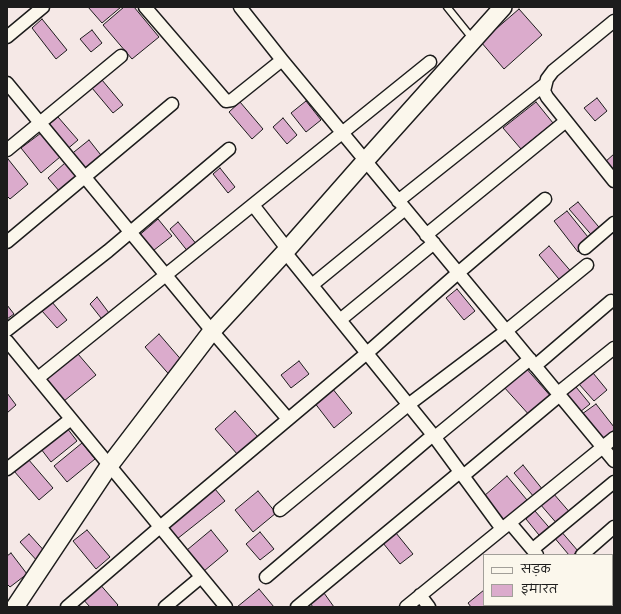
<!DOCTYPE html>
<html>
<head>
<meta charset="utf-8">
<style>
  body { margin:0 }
  #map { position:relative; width:621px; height:614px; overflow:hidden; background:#f5e8e6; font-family:"Gochi Hand","Playpen Sans Deva",sans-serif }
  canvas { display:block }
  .frame { position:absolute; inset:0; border:8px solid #1c1c1c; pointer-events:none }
  .legend { position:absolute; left:483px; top:554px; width:130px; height:52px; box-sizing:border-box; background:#fbf7ec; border:1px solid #a29f99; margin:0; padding:5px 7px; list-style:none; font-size:12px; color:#1c1c1c }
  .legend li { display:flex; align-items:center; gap:8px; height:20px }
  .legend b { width:20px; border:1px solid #a29f99 }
</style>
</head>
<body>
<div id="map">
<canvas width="621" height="614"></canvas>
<div class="frame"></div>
<ul class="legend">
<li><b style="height:5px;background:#fbf7ec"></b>सड़क</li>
<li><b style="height:11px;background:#dbabcc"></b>इमारत</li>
</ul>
</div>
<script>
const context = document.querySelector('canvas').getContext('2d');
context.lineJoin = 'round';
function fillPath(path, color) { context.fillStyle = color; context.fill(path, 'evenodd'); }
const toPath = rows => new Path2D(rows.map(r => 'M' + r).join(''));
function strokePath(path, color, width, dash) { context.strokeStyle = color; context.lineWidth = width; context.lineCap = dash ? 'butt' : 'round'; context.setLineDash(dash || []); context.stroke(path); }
const building = toPath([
  [88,7,121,7,102,23,88,7],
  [124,7,134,7,159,37,132,59,103,25,124,7],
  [519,9,542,35,504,69,481,42,519,9],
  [42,19,67,50,56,59,32,28,42,19],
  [92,30,102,43,91,52,80,39,92,30],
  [102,80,123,105,113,113,92,88,102,80],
  [597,98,607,111,595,121,584,108,597,98],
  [306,101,321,120,306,132,291,113,306,101],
  [240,102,263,129,252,139,229,112,240,102],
  [536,102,553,123,521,149,503,128,536,102],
  [58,117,78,140,65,151,45,128,58,117],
  [283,118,297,135,287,144,273,127,283,118],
  [41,133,60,157,41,173,21,148,41,133],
  [89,140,104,159,84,175,69,156,89,140],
  [614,154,614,173,605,162,614,154],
  [8,159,28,184,10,199,7,196,7,160,8,159],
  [65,163,77,176,60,192,48,178,65,163],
  [220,168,235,187,228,193,213,174,220,168],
  [578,202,603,232,595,239,569,209,578,202],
  [567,211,592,242,578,252,554,221,567,211],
  [158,219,172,236,149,254,136,238,158,219],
  [178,222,198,246,189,253,170,229,178,222],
  [549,246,574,275,563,284,539,255,549,246],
  [457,289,475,311,464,320,446,298,457,289],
  [97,297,112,317,105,323,90,304,97,297],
  [52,302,67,320,57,328,42,311,52,302],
  [7,305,14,314,7,319,7,305],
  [159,334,184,363,173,379,145,347,159,334],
  [78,354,96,375,64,401,47,379,78,354],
  [299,361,309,374,291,388,281,375,299,361],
  [525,367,553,399,531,417,503,386,525,367],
  [593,373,607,390,594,401,579,384,593,373],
  [576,387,590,404,580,412,566,395,576,387],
  [332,388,352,413,334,428,314,402,332,388],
  [7,393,16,405,7,413,7,393],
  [596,404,614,427,614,430,601,440,582,414,596,404],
  [235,411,258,437,238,455,215,429,235,411],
  [67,428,77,441,51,462,41,449,67,428],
  [82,443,95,459,67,482,54,466,82,443],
  [28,459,53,488,39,500,14,471,28,459],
  [523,465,543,490,534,497,514,473,523,465],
  [507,476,527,500,504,520,484,496,507,476],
  [215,489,225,501,177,539,167,527,215,489],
  [258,491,276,513,253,532,235,510,258,491],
  [553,493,572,515,559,526,540,504,553,493],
  [535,511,553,532,543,540,526,519,535,511],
  [87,530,110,557,96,569,73,541,87,530],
  [211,530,228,551,204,571,187,550,211,530],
  [560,530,578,551,573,555,569,555,553,536,560,530],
  [260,532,274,549,260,560,246,544,260,532],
  [396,533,413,554,400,564,383,543,396,533],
  [29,534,48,555,39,563,20,542,29,534],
  [11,553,27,574,10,587,7,584,7,556,11,553],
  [98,582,118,605,116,607,90,607,81,597,98,582],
  [259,589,274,607,237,607,259,589],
  [484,590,484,605,497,605,499,607,471,607,468,603,484,590],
  [324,593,334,607,313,607,310,603,324,593]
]);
fillPath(building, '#dbabcc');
strokePath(building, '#1c1c1c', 1);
const lane = toPath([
  [447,7,472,38]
]);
const street = toPath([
  [145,7,226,101,232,100,282,60],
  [240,7,282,60,614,461],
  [614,21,553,71,547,79,544,91,547,97,614,181],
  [7,37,43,7],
  [7,83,212,331,288,419],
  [7,150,121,56],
  [398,201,544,85],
  [253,205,288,250],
  [426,235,566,121],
  [7,242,172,104],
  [585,248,614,223],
  [285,252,433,435,502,529],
  [312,285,405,209],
  [340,320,434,243],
  [7,330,108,251,229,149],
  [7,341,226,607],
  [535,366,611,301],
  [38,378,430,62],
  [558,393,614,348],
  [435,437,530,359],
  [7,469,71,419],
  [463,476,560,395],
  [280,510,408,405,506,331,587,265],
  [510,523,537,555],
  [533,549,614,482],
  [582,555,614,527],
  [266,577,433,435],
  [420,595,429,607],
  [578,605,580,607],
  [67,607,160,527,367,353,458,273,545,199],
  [165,607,201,577],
  [297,607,460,472],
  [406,607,614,438],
  [518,607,521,605]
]);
const secondary = toPath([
  [15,607,109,466,212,331,285,252,365,161,503,7]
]);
strokePath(lane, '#1c1c1c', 9);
strokePath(street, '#1c1c1c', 15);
strokePath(secondary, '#1c1c1c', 20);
strokePath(lane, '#fbf7ec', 6);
strokePath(street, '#fbf7ec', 12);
strokePath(secondary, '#fbf7ec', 17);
</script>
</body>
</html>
